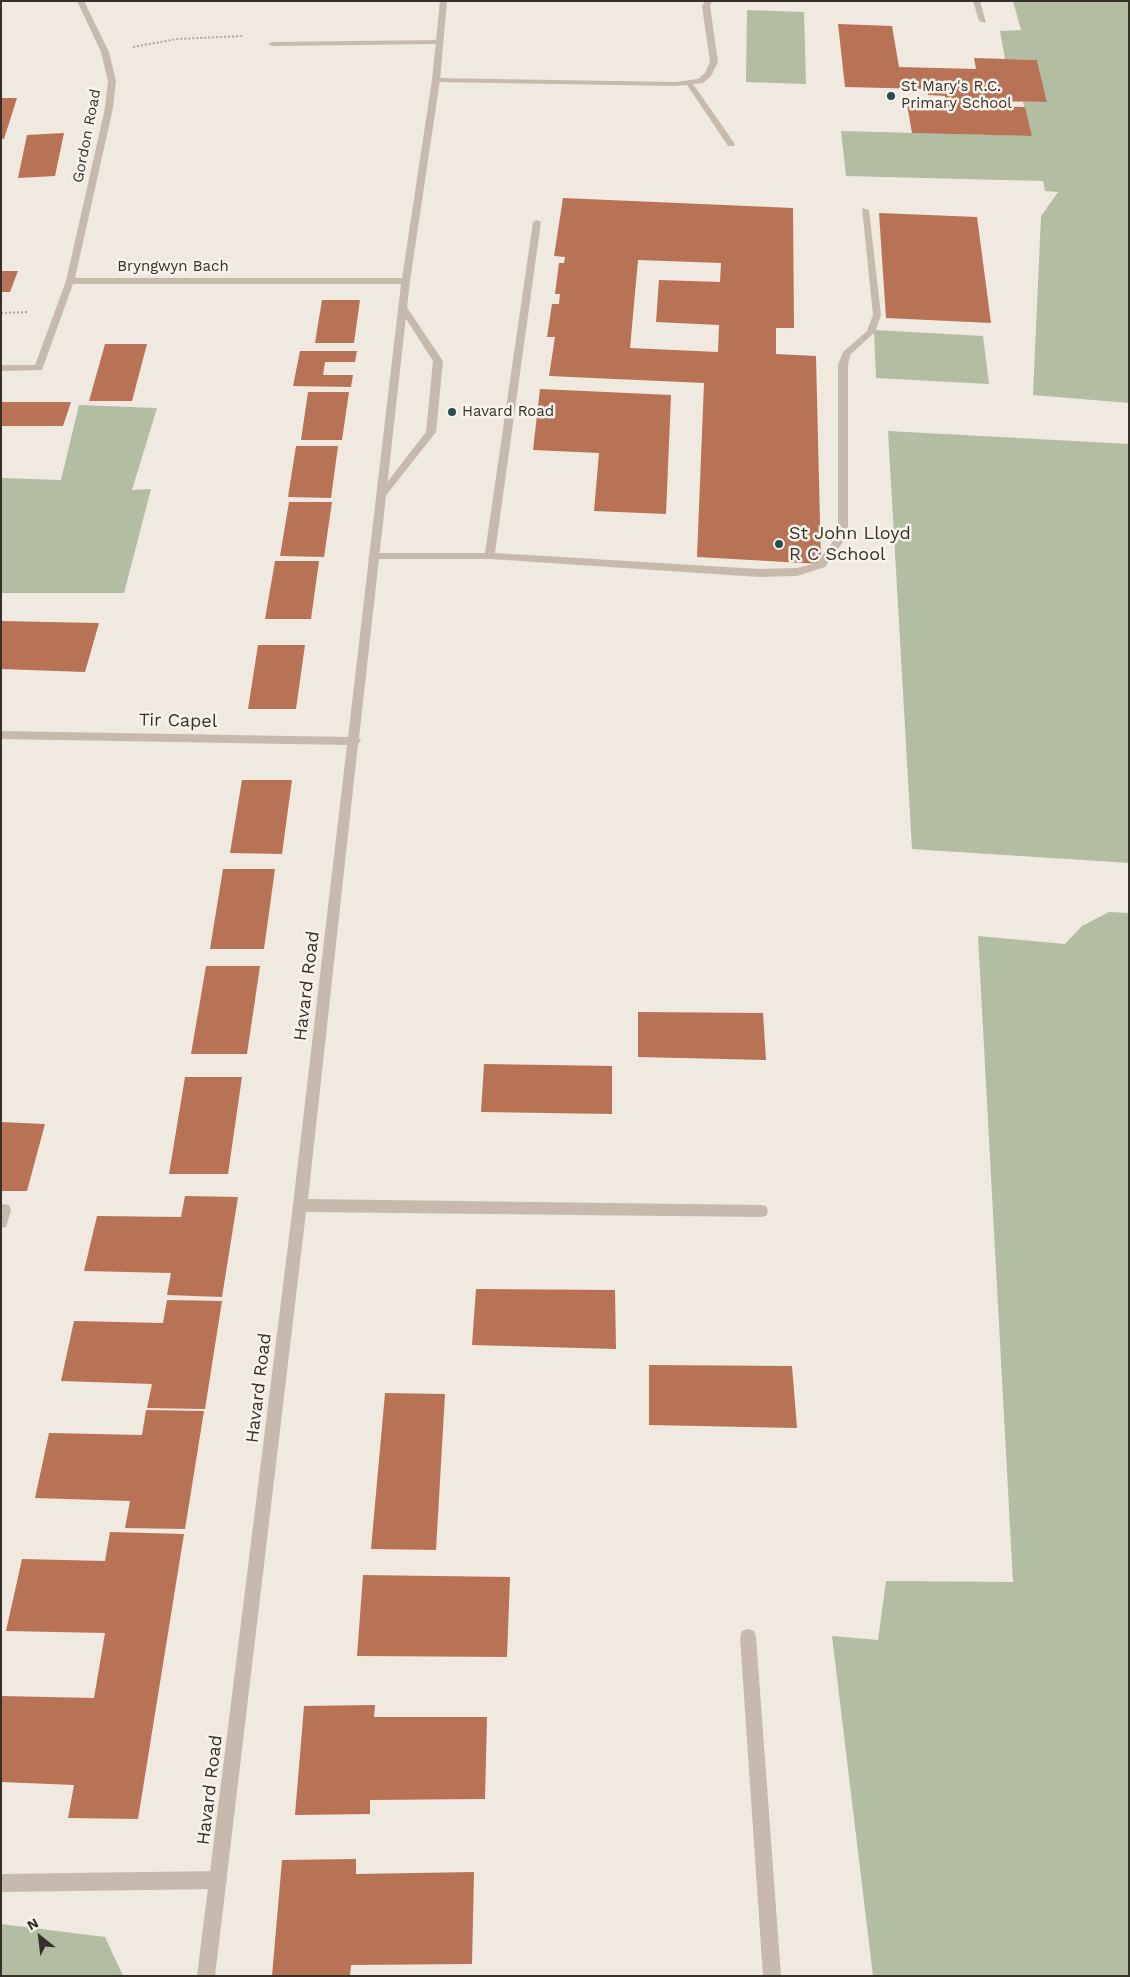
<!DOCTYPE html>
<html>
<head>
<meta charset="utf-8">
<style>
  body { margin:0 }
  #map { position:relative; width:1130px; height:1977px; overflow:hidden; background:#f0e9df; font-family:"Work Sans",sans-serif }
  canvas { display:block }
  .frame { position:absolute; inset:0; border:2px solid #362f2a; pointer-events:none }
  .north { position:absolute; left:15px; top:1912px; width:50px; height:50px; -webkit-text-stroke:4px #f8f3eb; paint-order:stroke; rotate:331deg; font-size:14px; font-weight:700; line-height:20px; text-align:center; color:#362f2a }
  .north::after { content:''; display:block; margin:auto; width:18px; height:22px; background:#362f2a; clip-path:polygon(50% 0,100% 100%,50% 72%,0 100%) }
</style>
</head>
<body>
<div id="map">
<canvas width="1130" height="1977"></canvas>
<div class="frame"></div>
<div class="north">N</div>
</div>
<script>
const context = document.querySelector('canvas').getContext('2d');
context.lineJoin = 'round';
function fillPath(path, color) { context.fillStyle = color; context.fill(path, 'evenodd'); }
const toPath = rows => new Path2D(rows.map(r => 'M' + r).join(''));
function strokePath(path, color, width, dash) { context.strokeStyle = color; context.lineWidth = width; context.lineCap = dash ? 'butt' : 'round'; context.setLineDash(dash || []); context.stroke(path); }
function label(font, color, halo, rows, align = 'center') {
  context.font = font + ' "Work Sans",sans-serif'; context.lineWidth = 5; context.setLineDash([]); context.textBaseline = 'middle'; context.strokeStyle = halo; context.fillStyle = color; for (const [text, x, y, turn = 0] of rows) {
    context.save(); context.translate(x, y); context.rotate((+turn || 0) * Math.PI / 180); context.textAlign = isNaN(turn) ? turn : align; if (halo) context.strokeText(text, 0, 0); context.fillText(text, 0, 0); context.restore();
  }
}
fillPath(toPath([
  [1013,1,1129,1,1129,403,1033,395,1041,216,1058,192,1045,191,1043,181,846,176,841,131,1032,136,1023,102,1047,102,1037,60,1005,59,1000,31,1021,30],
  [747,10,804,12,806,84,746,82],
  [874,330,983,336,989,384,876,378],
  [79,405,157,408,132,490,151,489,124,593,1,593,1,478,61,480],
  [888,431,1129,444,1129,863,912,849],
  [1109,912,1129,913,1129,1976,873,1976,832,1636,878,1640,886,1581,1013,1582,978,936,1065,944,1082,926],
  [1,1924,105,1937,123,1976,1,1976]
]), '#b2bda1');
fillPath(toPath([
  [838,24,892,26,899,67,976,69,974,58,1037,60,1047,102,984,101,985,106,1025,107,1032,136,912,133,907,104,947,105,945,96,928,95,927,89,845,87],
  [1,98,17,98,4,139,1,139],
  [64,133,55,176,18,178,27,135],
  [563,198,793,208,794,328,776,328,776,354,816,356,821,564,697,557,704,383,549,376,555,337,547,337,552,304,559,304,560,294,555,294,559,263,564,263,565,257,554,256],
  [638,260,721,263,720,282,659,280,656,322,719,325,718,352,630,348],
  [879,213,977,217,991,323,886,318],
  [1,271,18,271,10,292,1,292],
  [322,300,360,300,354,343,315,343],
  [105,344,147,344,132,401,89,401],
  [300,351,357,351,355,362,325,362,323,375,353,375,351,387,293,386],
  [540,389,671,395,666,514,594,511,599,453,533,450],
  [308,392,349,392,342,440,301,440],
  [1,402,71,402,63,426,1,426],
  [296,446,338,446,331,498,288,497],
  [289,502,332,502,324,557,280,556],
  [275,561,319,561,311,619,265,619],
  [1,621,48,622,99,623,85,672,1,669],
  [258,645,305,645,296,709,248,709],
  [242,780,292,780,282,854,230,853],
  [223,869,275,869,264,949,210,949],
  [206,966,260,966,247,1054,191,1054],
  [638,1012,763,1013,766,1060,638,1057],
  [484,1064,612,1066,612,1114,481,1112],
  [185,1077,242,1077,228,1174,169,1174],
  [1,1122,45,1124,27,1191,1,1191],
  [185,1196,238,1197,222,1297,167,1295,171,1273,84,1271,97,1216,181,1217],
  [476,1289,615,1290,616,1349,472,1345],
  [167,1300,222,1301,205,1409,147,1408,152,1384,61,1381,74,1321,163,1323],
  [649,1365,792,1366,797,1428,649,1425],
  [385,1393,445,1394,436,1550,371,1549],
  [146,1410,204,1411,185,1529,125,1528,130,1501,35,1498,49,1433,142,1435],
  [110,1532,184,1534,138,1819,68,1818,74,1785,1,1782,1,1696,94,1698,105,1633,6,1631,22,1559,105,1561],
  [363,1575,510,1577,507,1657,357,1656],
  [375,1705,374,1717,487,1717,485,1799,370,1800,370,1814,295,1815,304,1706],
  [356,1859,356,1874,474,1872,472,1964,351,1965,350,1976,272,1976,282,1860]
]), '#b87356');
strokePath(toPath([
  [133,47,177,39,243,36],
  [1,313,28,312]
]), '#b3a497', 2, [2, 2]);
fillPath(toPath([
  [705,1,712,1,710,6,718,62,711,76,703,83,693,84,735,144,734,146,728,146,687,85,675,86,436,82,432,80,436,78,675,82,698,79,705,73,710,62,702,6,705,1],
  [973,1,980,1,986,23,979,21,973,1],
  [439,40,442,40,442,44,272,46,268,44,272,42,439,40],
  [862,208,869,210,881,315,875,332,850,355,848,365,848,535,825,567,797,576,759,577,490,559,369,559,368,557,373,553,485,553,533,222,537,220,541,222,495,553,759,569,797,568,817,563,838,535,838,365,843,352,867,331,873,315,862,208],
  [403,305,406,306,443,361,436,432,384,498,381,499,378,498,378,494,426,432,433,361,399,308,403,305],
  [4,1204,9,1205,11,1210,6,1227,1,1228,1,1205,4,1204],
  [748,1629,754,1631,756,1637,781,1976,763,1976,740,1637,742,1631,748,1629],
  [218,1871,224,1874,227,1880,224,1886,218,1889,1,1892,1,1874,218,1871]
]), '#c7baac');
fillPath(toPath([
  [77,1,84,1,109,52,116,81,113,108,75,278,402,278,432,80,440,1,447,1,440,80,410,281,359,738,361,741,358,744,308,1199,761,1205,766,1206,768,1211,766,1216,761,1217,306,1212,215,1976,197,1976,293,1205,347,745,1,739,1,731,348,737,401,284,73,284,42,370,1,371,1,365,35,365,66,281,105,108,108,81,101,52,77,1]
]), '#c7baac');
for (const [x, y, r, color] of [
  [891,96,5,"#254d53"],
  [452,412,5,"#254d53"],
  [779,544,5,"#254d53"]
]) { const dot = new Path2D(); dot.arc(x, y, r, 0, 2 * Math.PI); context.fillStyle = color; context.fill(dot); strokePath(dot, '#f8f3eb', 2); }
label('15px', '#362f2a', '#f8f3eb', [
  ["St Mary's R.C.",901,87],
  ["Primary School",901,104],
  ["Havard Road",462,412]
], 'left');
label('15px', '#362f2a', '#f8f3eb', [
  ["Gordon Road",87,136,-79],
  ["Bryngwyn Bach",173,267]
]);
label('18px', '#362f2a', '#f8f3eb', [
  ["St John Lloyd",789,534],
  ["R C School",789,555]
], 'left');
label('18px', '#362f2a', '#f8f3eb', [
  ["Tir Capel",178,721,1],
  ["Havard Road",307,986,-83],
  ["Havard Road",259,1388,-83],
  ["Havard Road",210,1790,-83]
]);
</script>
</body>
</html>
